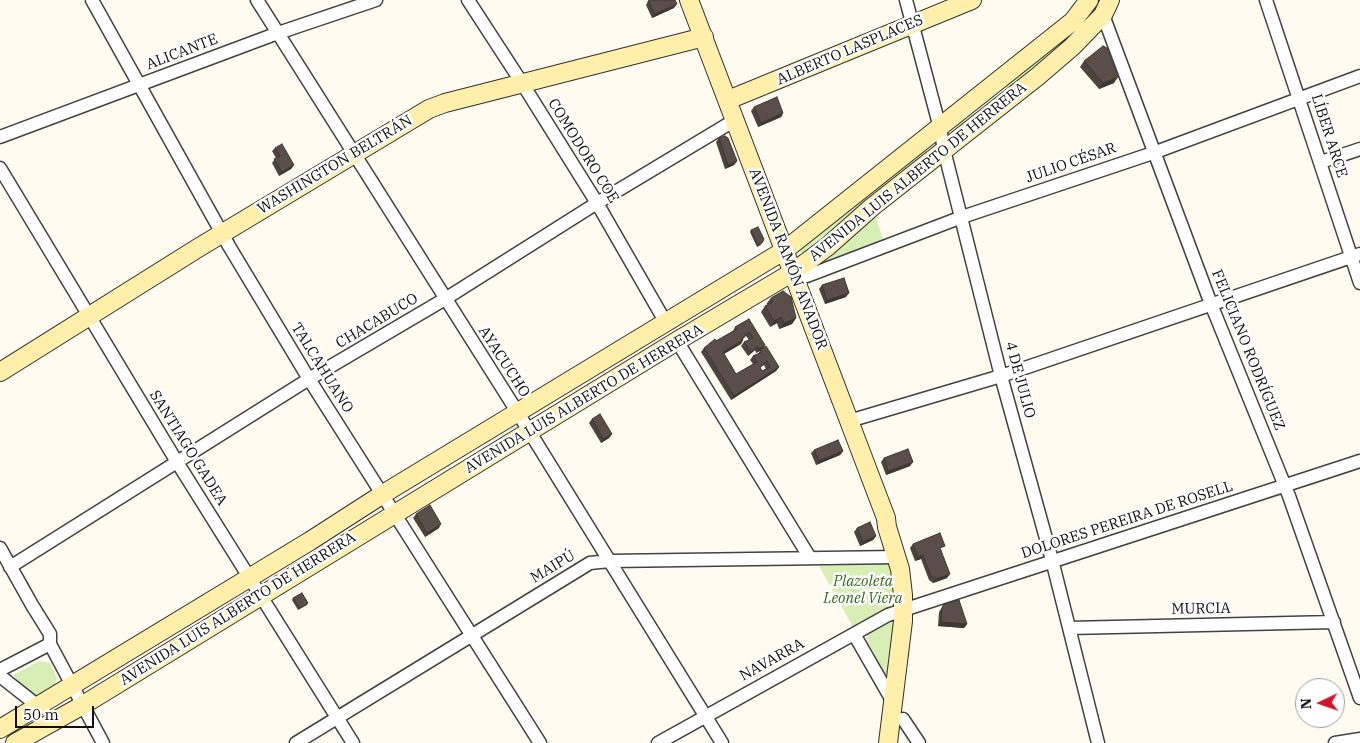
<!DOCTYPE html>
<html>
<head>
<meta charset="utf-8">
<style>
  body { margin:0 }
  #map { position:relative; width:1360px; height:743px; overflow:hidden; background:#fffbf0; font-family:"IBM Plex Serif",serif }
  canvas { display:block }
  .north { position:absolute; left:1295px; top:678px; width:50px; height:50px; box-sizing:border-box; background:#fff; border:1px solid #9f9f9f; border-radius:50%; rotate:267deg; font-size:14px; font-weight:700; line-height:20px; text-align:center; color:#0f0f0f }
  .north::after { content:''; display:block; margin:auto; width:18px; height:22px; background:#cf162d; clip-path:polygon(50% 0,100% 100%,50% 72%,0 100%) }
  .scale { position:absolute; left:15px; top:706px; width:79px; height:22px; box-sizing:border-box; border:2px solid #0f0f0f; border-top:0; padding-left:6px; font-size:15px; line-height:18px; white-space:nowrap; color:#0f0f0f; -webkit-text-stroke:4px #fff; paint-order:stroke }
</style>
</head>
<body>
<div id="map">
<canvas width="1360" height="743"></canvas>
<div class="north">N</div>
<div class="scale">50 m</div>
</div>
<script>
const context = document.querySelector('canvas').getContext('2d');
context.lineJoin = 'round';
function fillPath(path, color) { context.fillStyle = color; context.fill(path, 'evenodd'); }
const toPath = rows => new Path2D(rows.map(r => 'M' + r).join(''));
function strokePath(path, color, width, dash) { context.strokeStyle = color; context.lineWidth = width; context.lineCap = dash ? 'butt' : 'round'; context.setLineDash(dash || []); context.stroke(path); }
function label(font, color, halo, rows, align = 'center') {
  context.font = font + ' "IBM Plex Serif",serif'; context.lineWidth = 5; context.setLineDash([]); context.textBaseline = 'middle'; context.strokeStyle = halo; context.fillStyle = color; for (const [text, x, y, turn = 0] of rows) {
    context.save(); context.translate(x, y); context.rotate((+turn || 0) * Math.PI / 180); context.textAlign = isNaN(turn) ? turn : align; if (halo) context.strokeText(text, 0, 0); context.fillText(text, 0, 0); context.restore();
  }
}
fillPath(toPath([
  [1080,21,1086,27,957,133,955,128,1005,89,1016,74],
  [923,146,928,151,857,209,806,258,798,249],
  [875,215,884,242,830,259,822,265,811,269],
  [886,563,891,566,895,590,894,604,853,627,819,566],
  [895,618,889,674,885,674,866,638,869,632],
  [39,661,50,663,57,678,55,685,36,696,18,681,14,675]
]), '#d7efb5');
const street = toPath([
  [92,0,229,246,309,379,540,743],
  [257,0,518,413,722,743],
  [468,0,522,83,597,203,666,323],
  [906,0,940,128,944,150,1001,376,1052,560,1098,743],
  [1266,0,1360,283],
  [1103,15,1211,304,1289,496,1360,698],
  [0,137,278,33,376,0],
  [1321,162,1360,149],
  [0,168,177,462,353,743],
  [793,272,807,276,962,217,1153,153,1360,76],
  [677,341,810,558],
  [849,421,1001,376,1360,254],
  [0,548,32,605,50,634,50,644,103,743],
  [10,567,309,379,445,299,597,203,735,120],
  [1069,628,1334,622],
  [854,634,893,702],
  [0,670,50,644],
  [0,676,38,706],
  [903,719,919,743],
  [296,743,590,563,610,561,897,557],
  [658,743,888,615,1360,461],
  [1335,743,1360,739]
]);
const secondary = toPath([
  [689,0,886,518,887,527,900,569,903,595,903,621,888,743],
  [728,100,972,0],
  [0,372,198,248,429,109,445,103,704,37],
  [0,729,310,541,383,494,785,250,1073,21,1089,0],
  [15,743,83,705,677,341,793,272,827,247,872,207,1037,77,1072,47,1103,15,1110,0]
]);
strokePath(street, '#424242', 15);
strokePath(secondary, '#313131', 20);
strokePath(street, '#fff', 12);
strokePath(secondary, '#ffefab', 18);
fillPath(toPath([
  [648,1,674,8,652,18,646,5],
  [1084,61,1114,83,1099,89,1080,67],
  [754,107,783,113,781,117,758,127,751,111],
  [719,138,737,161,734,165,725,169,716,142],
  [275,148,294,165,291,169,279,176,272,163,276,158,272,151],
  [751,230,761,245,757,247,750,232],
  [822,285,846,297,825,304,819,289],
  [771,298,796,318,792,324,779,329,777,323,770,327,761,312,765,306,767,305,767,303],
  [749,319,763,348,779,367,776,371,731,400,701,352,704,348,733,331,735,327],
  [746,336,749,340,744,342,741,346,748,356,755,350,756,353,760,351,758,354,753,356,750,360,753,364,736,374,724,354,741,344,743,340,743,339],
  [764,365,766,369,762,371,760,368],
  [592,419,612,434,609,438,601,443,589,423],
  [814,450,843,451,840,455,816,465,811,453],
  [884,458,910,466,886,475,881,462],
  [416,514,439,528,425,537,413,518],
  [857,528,876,536,873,540,860,546,854,532],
  [913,544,942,550,941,551,947,578,933,583,929,580,921,559,915,561,910,548],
  [293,598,308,603,307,605,298,610,292,600],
  [944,604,967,624,964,628,938,626,939,612]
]), '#4d4340');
fillPath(toPath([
  [677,4,674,8,652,18,655,14],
  [1118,77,1114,83,1099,89,1103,83],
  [783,113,781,117,758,127,761,123],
  [737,161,734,165,725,169,728,165],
  [294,165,291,169,279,176,282,172],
  [849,293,846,297,825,304,827,300],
  [781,317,777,323,770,327,774,321],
  [796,318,792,324,779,329,784,323],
  [743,340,741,344,720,356,723,352],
  [765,345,763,349,756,353,759,349],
  [758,346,755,350,748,356,751,352],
  [779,367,776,371,731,400,734,396],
  [612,434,609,438,601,443,603,439],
  [843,451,840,455,816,465,819,461],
  [913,462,910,466,886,475,888,471],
  [441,524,439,528,425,537,427,533],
  [876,536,873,540,860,546,863,542],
  [923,555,921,559,915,561,918,557],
  [950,574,947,578,933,583,936,579],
  [941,622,967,624,964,628,938,626]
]), '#3e3734');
const building = toPath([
  [650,0,675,0,677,4,655,14,648,1,650,0],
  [1103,46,1107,48,1118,77,1103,83,1084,61,1103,46],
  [777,97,783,113,761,123,754,107,777,97],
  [725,136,728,138,737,161,728,165,719,138,725,136],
  [282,144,294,165,282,172,274,159,280,156,275,148,282,144],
  [758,227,764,239,762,243,758,245,751,230,758,227],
  [844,278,849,293,827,300,822,285,844,278],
  [783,291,791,297,796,318,784,323,781,317,774,321,765,306,773,302,771,298,783,291],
  [749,319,765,345,759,349,758,346,751,352,744,342,753,338,749,332,742,338,743,340,723,352,736,374,757,362,753,356,762,352,760,350,766,346,779,367,734,396,704,348,715,339,716,341,737,329,735,327,749,319],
  [767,361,770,367,762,371,760,367,767,361],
  [600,414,612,434,603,439,592,419,600,414],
  [838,440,843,451,819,461,814,450,838,440],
  [908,449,913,462,888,471,884,458,908,449],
  [430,505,441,524,427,533,416,514,430,505],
  [870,522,876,536,863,542,857,528,870,522],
  [940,533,945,546,940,548,950,574,936,579,931,576,923,555,918,557,913,544,940,533],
  [302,593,308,603,300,608,293,598,302,593],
  [959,600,967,624,941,622,942,608,944,604,959,600]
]);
fillPath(building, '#594e4a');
strokePath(building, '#3e3734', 1);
label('15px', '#0f0f0f', '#fff', [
  ["ALBERTO LASPLACES",850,50,-23],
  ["ALICANTE",182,52,-21],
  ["LÍBER ARCE",1329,136,72],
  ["COMODORO COE",583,151,58],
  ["JULIO CÉSAR",1071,163,-19],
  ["WASHINGTON BELTRÁN",335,165,-31],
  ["AVENIDA LUIS ALBERTO DE HERRERA",918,172,-39],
  ["AVENIDA RAMÓN ANADOR",788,259,69],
  ["CHACABUCO",377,321,-31],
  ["FELICIANO RODRÍGUEZ",1248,350,68],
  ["AYACUCHO",504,362,57],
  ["TALCAHUANO",322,368,58],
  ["4 DE JULIO",1020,380,75],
  ["AVENIDA LUIS ALBERTO DE HERRERA",584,399,-31],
  ["SANTIAGO GADEA",188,448,58],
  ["DOLORES PEREIRA DE ROSELL",1127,520,-18],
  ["MAIPÚ",553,567,-31],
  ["AVENIDA LUIS ALBERTO DE HERRERA",238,609,-32],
  ["MURCIA",1201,609,-1],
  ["NAVARRA",772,660,-29]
]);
label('italic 15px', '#306f17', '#fff', [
  ["Plazoleta",863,582],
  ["Leonel Viera",863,599]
]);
</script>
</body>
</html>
